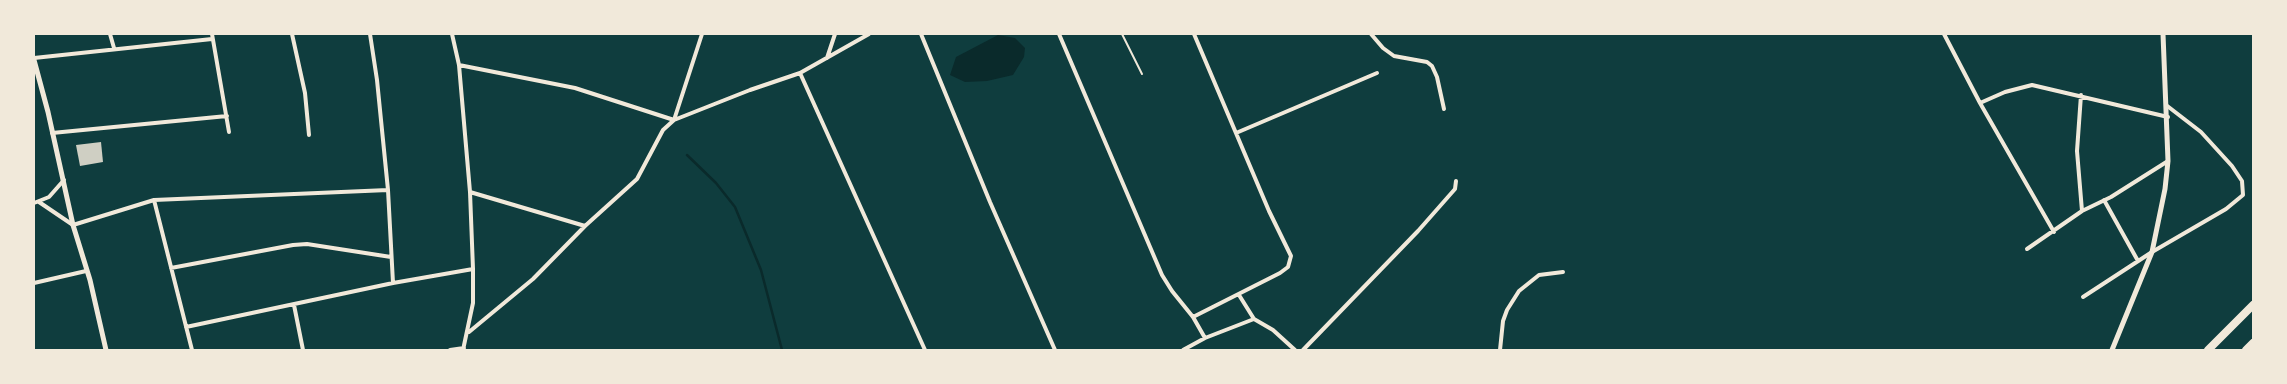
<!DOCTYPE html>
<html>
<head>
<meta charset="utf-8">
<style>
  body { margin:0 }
  #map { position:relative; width:2287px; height:384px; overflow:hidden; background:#0f3d3e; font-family:Poppins,sans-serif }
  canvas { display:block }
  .frame { position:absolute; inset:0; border:35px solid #f1e9da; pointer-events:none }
</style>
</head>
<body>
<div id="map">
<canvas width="2287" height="384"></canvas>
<div class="frame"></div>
</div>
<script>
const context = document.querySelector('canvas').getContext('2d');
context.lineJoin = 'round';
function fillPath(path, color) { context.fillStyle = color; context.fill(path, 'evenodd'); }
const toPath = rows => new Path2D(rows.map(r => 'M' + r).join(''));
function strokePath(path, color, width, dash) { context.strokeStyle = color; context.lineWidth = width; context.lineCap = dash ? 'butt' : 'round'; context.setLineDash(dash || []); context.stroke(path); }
fillPath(toPath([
  [998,35,1015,38,1025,48,1024,57,1013,75,987,81,965,82,950,75,956,57]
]), '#0a2a2b');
strokePath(toPath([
  [687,155,716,183,735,207,761,270,782,350]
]), '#0a2a2b', 2.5);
fillPath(toPath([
  [101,142,103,162,80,166,76,145]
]), '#cfcfc3');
strokePath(toPath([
  [1122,34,1142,74]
]), '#f1e9da', 2);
strokePath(toPath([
  [110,34,114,48],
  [212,34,229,132],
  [292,34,305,93,309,135],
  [370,34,377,80,388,190,393,283],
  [452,34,459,65,470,192,473,269,473,303,463,350],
  [921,34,990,202,1055,350],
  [1059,34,1162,275,1172,291,1193,317,1205,338],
  [1371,34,1383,48,1394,56,1427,62,1432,66,1437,77,1444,109],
  [1944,34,1980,103,2054,232],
  [34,58,212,39],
  [827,58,835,34],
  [459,65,575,88,674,120],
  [800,73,925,350],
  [2081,95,2077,151,2082,211],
  [1980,103,2005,92,2032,85,2168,117],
  [674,120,702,34],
  [52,133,227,116],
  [1236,133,1377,73],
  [470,192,585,226],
  [154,200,192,350],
  [2104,200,2138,261],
  [39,202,73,225,154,200,388,190],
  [34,203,49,197,64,180],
  [2027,249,2082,211,2111,197,2168,161],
  [171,268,293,245,307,244,391,257],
  [34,283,86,271],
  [1239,295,1254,319,1273,330,1295,350],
  [2083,297,2152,252,2226,209,2243,195,2242,181,2232,166,2201,132,2166,105],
  [294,305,303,350],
  [1193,317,1280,273,1288,267,1291,256,1269,211,1194,34],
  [186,327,393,283,473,269],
  [469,332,533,279,585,226,637,179,663,130,674,120,750,90,800,73,869,34],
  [450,350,464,348],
  [1183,350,1205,338,1254,319],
  [1303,350,1418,231,1455,189,1456,181],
  [1500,350,1503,321,1507,310,1519,291,1539,275,1563,272]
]), '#f1e9da', 4);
strokePath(toPath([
  [34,60,48,112,73,225,90,280,106,350],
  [2112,350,2152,252,2165,189,2168,161,2163,34]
]), '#f1e9da', 5);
strokePath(toPath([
  [2208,350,2253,305],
  [2246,350,2253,343]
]), '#f1e9da', 8);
</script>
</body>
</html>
